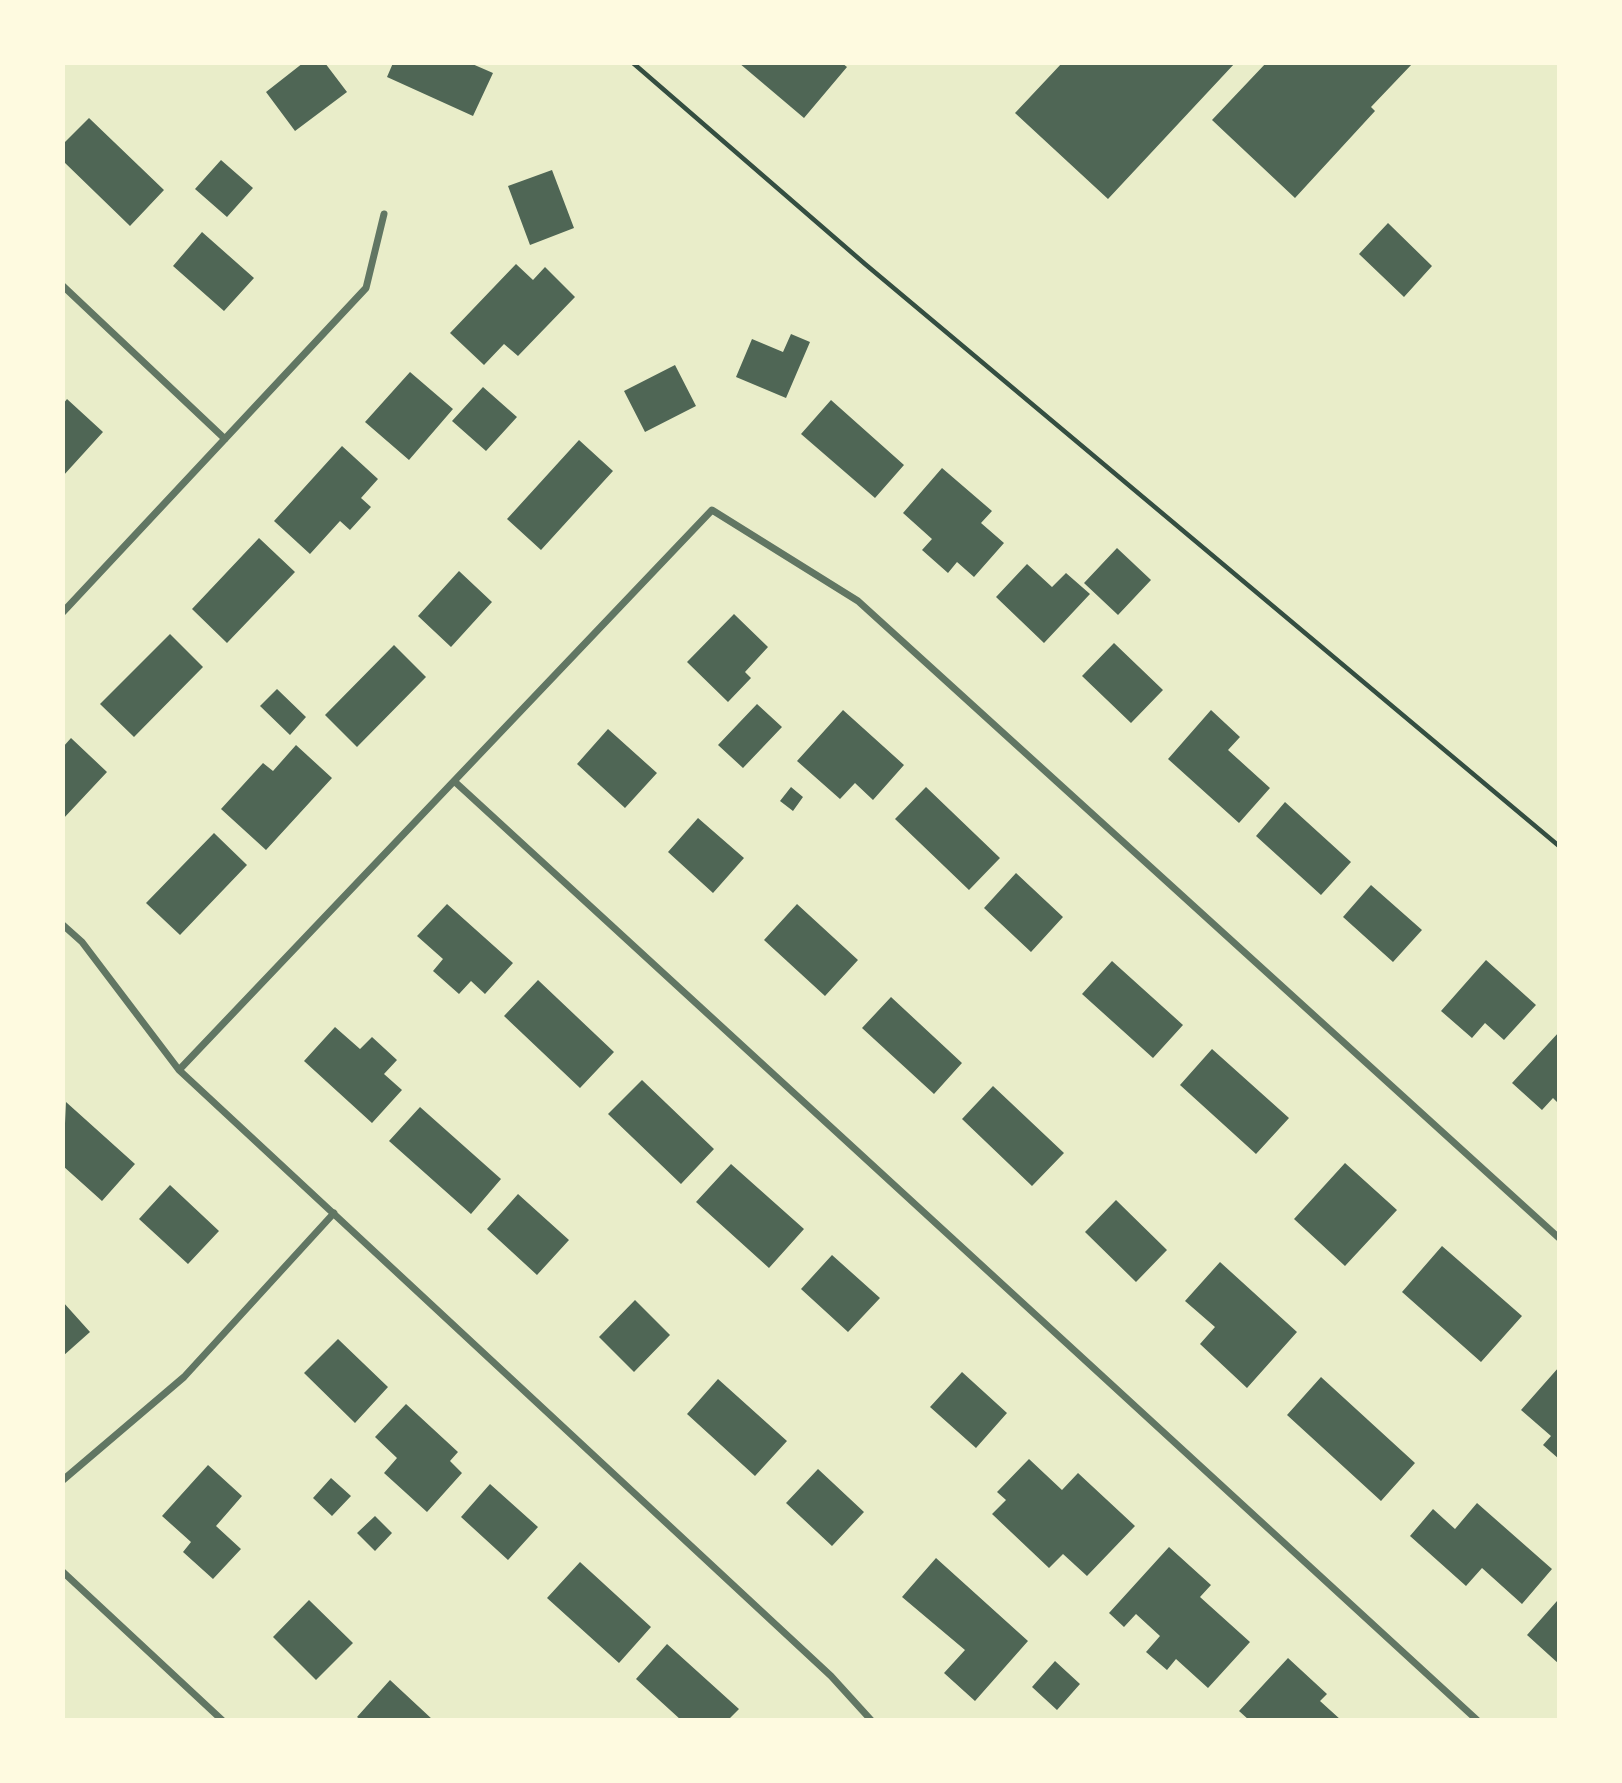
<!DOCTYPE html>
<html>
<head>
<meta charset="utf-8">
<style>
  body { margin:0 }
  #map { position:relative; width:1622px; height:1783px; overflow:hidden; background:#e9edc9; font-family:Quicksand,sans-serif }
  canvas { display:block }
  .frame { position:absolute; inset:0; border:65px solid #fefae0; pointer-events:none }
</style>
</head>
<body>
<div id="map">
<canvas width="1622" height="1783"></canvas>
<div class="frame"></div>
</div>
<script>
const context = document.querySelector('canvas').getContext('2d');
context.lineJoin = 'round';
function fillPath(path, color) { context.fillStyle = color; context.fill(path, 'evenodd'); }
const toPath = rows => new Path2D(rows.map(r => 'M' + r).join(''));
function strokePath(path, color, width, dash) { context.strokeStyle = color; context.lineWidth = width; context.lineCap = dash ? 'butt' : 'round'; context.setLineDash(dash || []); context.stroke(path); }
fillPath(toPath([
  [303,63,325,63,347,92,295,131,266,92],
  [393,63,470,63,493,73,473,116,387,77],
  [739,63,842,63,847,67,804,118],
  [1062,63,1235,63,1108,199,1015,113],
  [1266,63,1413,63,1371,107,1375,111,1295,198,1212,120],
  [89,118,164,190,130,226,63,161,63,144],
  [221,160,253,188,227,217,195,189],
  [552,170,574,228,530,245,508,186],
  [1388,223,1432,266,1404,297,1359,254],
  [202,232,254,278,224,311,173,266],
  [516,264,533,280,545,267,575,297,518,356,504,344,484,365,450,333],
  [791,334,810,342,786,398,736,377,752,339,783,352],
  [675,365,696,406,645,432,624,391],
  [410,372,453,409,409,460,365,422],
  [483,387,517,417,486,451,452,421],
  [67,399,103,432,63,476,63,404],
  [831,400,904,465,875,498,801,434],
  [579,440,613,471,541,550,507,519],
  [342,446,378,479,361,498,371,507,350,530,340,521,310,554,274,521],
  [942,468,992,511,981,523,1004,543,974,577,957,562,948,573,922,550,932,539,903,513],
  [259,538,295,572,227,643,192,609],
  [1117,548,1151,580,1118,615,1084,583],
  [1027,564,1052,587,1066,573,1090,594,1044,643,996,597],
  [459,571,492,602,451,647,418,616],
  [734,614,768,647,745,672,751,678,728,702,687,662],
  [170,634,203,667,134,737,100,704],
  [1114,643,1163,690,1131,723,1082,676],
  [394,645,426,677,357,747,325,715],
  [277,689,306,717,290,735,260,706],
  [757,704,782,727,743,768,718,745],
  [843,710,904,765,873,800,855,783,840,799,797,761],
  [1211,710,1240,737,1228,750,1270,788,1239,823,1168,759],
  [608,729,657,773,625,808,577,764],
  [71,738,107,772,63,819,63,747],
  [296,745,332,778,266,850,221,809,263,763,273,771],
  [791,787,803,797,793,811,780,801],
  [926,787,1000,858,969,890,895,819],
  [1285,802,1351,862,1321,895,1256,836],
  [698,818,744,858,713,893,668,852],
  [214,833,247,865,180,935,146,903],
  [1016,873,1063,917,1031,952,984,908],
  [1371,885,1422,930,1393,962,1343,917],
  [447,904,513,963,485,994,471,981,459,994,433,971,443,959,417,936],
  [797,904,858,960,825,996,764,940],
  [1486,960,1536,1005,1504,1040,1485,1023,1472,1038,1441,1011],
  [1112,961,1183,1025,1153,1058,1082,994],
  [538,980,614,1052,580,1088,504,1016],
  [891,997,962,1063,934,1094,862,1028],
  [335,1027,360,1049,372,1037,397,1060,384,1074,402,1090,372,1123,304,1061],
  [1559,1032,1559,1104,1553,1098,1542,1110,1512,1083],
  [1212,1049,1289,1118,1256,1154,1180,1085],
  [642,1080,714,1149,681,1184,608,1114],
  [993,1086,1064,1153,1032,1186,962,1119],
  [66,1102,135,1164,102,1201,63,1166],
  [420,1107,501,1179,471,1214,389,1141],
  [1345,1163,1397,1210,1345,1266,1294,1219],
  [731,1164,804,1229,769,1268,696,1202],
  [170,1185,219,1231,188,1264,139,1219],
  [518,1194,569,1240,537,1275,487,1229],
  [1116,1200,1167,1250,1136,1282,1085,1232],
  [1442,1246,1522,1316,1481,1362,1402,1292],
  [832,1255,880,1298,848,1332,801,1289],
  [1220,1262,1297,1332,1247,1388,1200,1344,1215,1327,1185,1301],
  [635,1300,670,1335,634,1372,599,1337],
  [63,1302,90,1332,63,1356],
  [338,1339,388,1387,355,1423,304,1373],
  [1559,1367,1559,1459,1543,1445,1551,1436,1521,1410],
  [962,1372,1007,1413,976,1448,930,1407],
  [1321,1377,1415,1463,1381,1501,1287,1415],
  [718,1379,787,1441,755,1476,687,1414],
  [406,1404,458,1452,450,1461,462,1473,427,1512,384,1473,397,1458,375,1437],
  [1029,1459,1062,1490,1078,1473,1135,1526,1087,1576,1063,1554,1049,1568,992,1514,1006,1500,997,1492],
  [208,1465,242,1496,216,1526,241,1549,213,1579,183,1552,191,1542,162,1516],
  [818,1469,864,1512,832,1546,786,1503],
  [331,1478,351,1496,332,1516,313,1498],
  [490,1484,538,1527,508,1560,461,1517],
  [1477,1503,1552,1569,1522,1604,1482,1568,1466,1586,1410,1536,1433,1509,1455,1529],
  [375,1516,392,1533,375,1551,357,1533],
  [1169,1547,1211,1585,1200,1597,1250,1642,1208,1688,1176,1659,1167,1670,1146,1652,1160,1636,1136,1614,1124,1627,1109,1613],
  [936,1558,1028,1641,975,1701,944,1673,965,1650,902,1597],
  [580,1562,651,1627,619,1663,547,1598],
  [309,1600,353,1643,316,1680,273,1637],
  [1557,1601,1559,1603,1559,1664,1527,1635],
  [667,1644,739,1709,728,1720,681,1720,636,1679],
  [1288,1658,1327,1694,1320,1701,1341,1720,1249,1720,1239,1711],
  [1055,1661,1080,1684,1057,1710,1032,1687],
  [390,1680,433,1720,361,1720,357,1717]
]), '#4f6655');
strokePath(toPath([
  [633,63,865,264,1559,846]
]), '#344e41', 4.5);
strokePath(toPath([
  [63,286,225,439],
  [63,612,366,288,384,214],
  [454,781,1477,1720],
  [63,925,82,942,179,1070,831,1676,871,1720],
  [179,1070,712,510,858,601,1559,1238],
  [63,1480,184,1377,334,1213],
  [63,1572,222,1720]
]), '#617663', 7);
</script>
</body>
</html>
